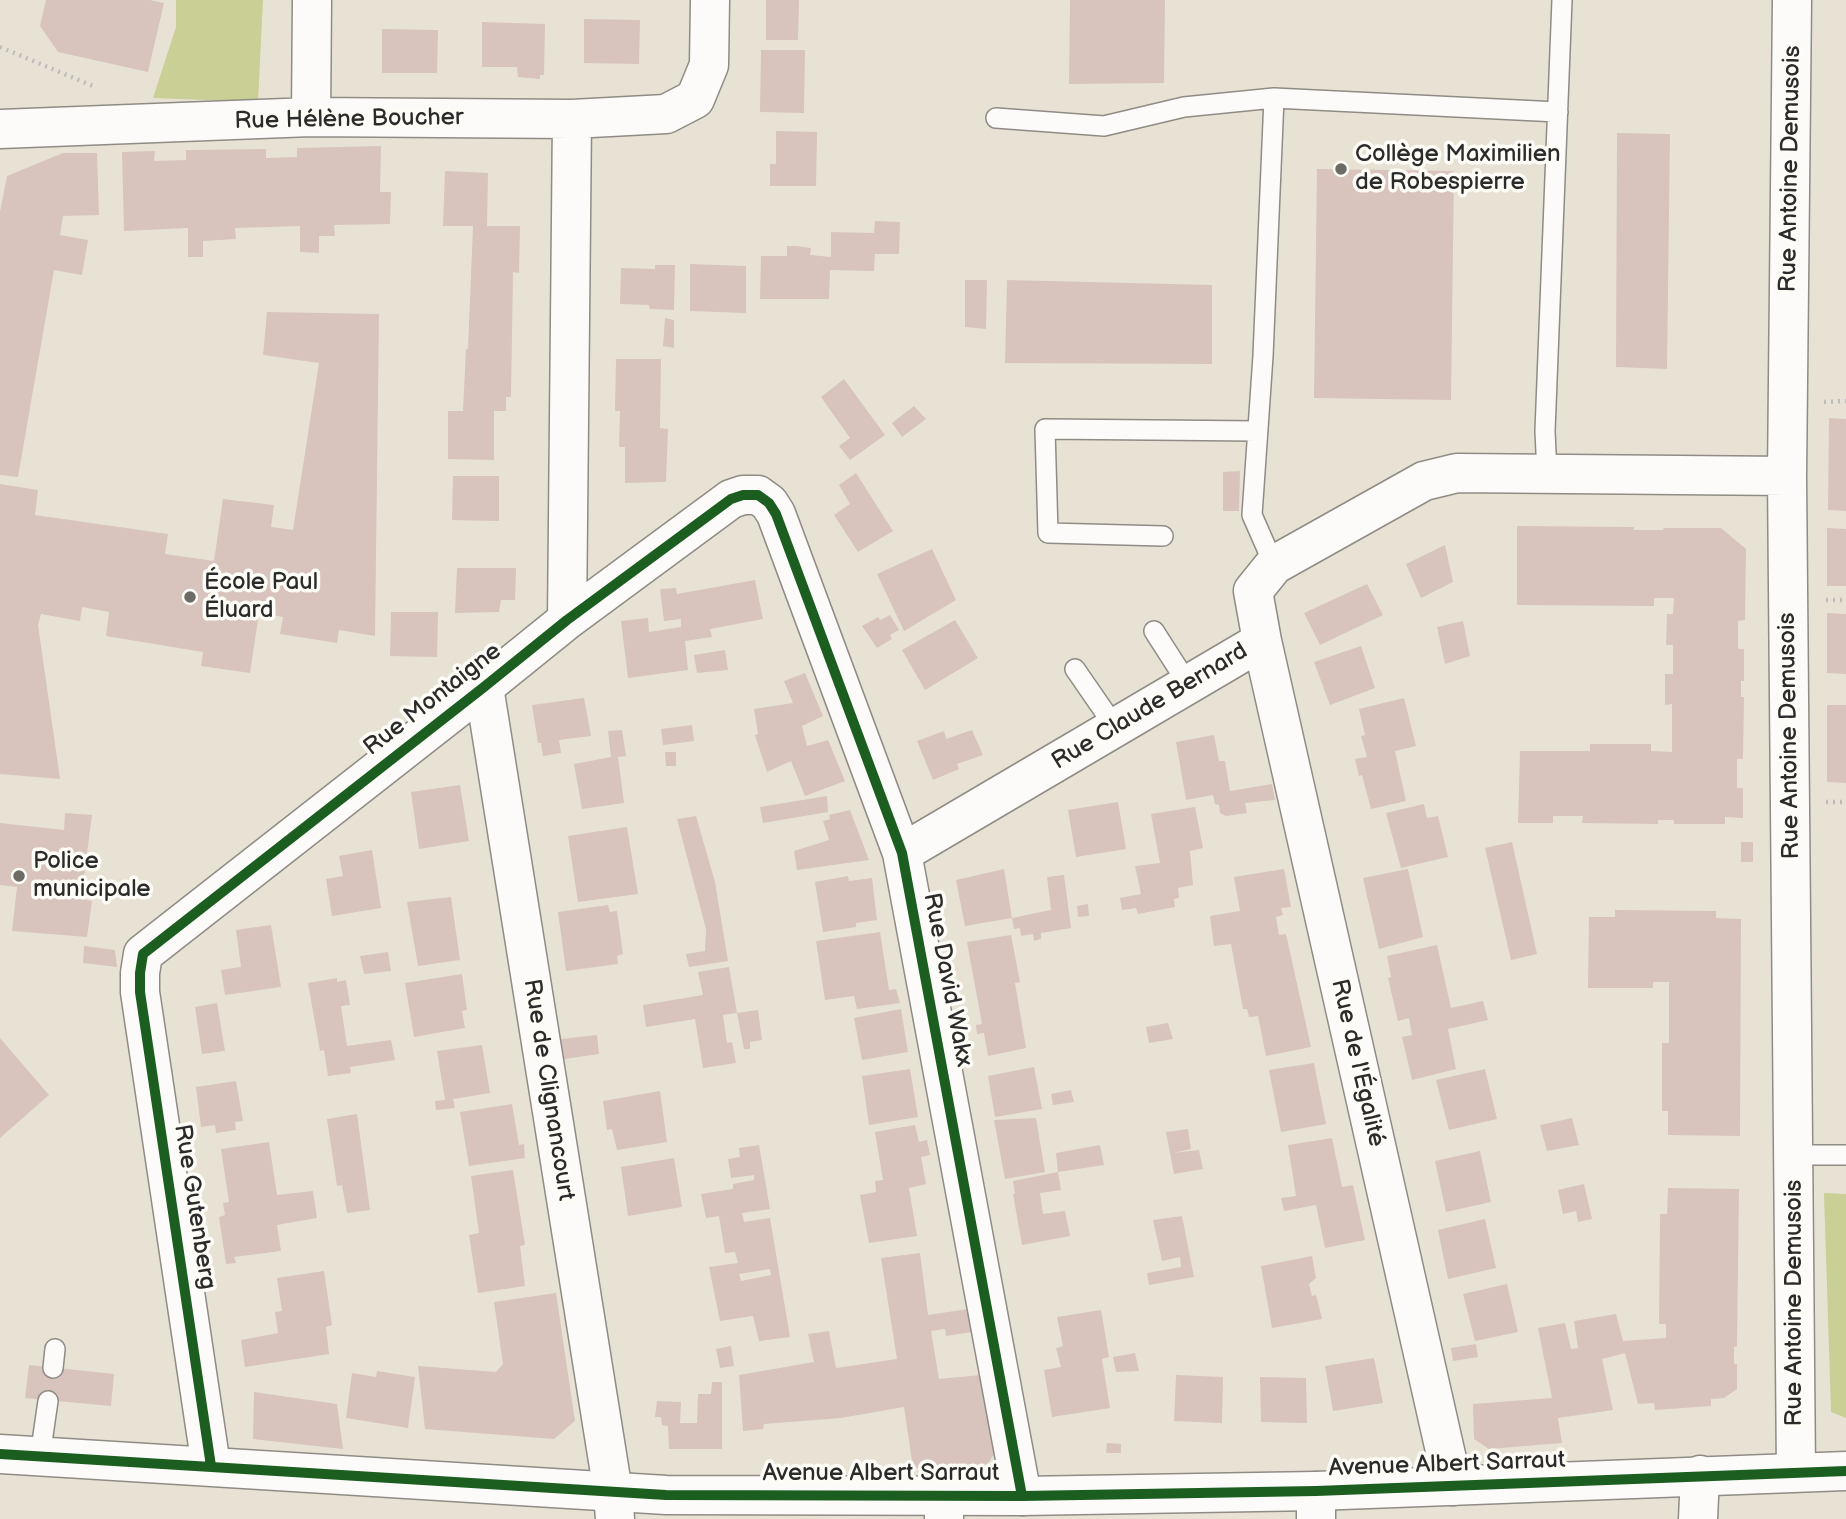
<!DOCTYPE html>
<html>
<head>
<meta charset="utf-8">
<style>
  body { margin:0 }
  canvas { display:block; background:#e8e2d4 }
</style>
</head>
<body>
<canvas width="1846" height="1519"></canvas>
<script>
const context = document.querySelector('canvas').getContext('2d');
context.lineJoin = 'round';
function fillPath(path, color) { context.fillStyle = color; context.fill(path, 'evenodd'); }
const toPath = rows => new Path2D(rows.map(r => 'M' + r).join(''));
function strokePath(path, color, width, dash) { context.strokeStyle = color; context.lineWidth = width; context.lineCap = dash ? 'butt' : 'round'; context.setLineDash(dash || []); context.stroke(path); }
function label(font, color, halo, rows, align = 'center') {
  context.font = font + ' "Balsamiq Sans",sans-serif'; context.lineWidth = 7; context.setLineDash([]); context.textBaseline = 'middle'; context.strokeStyle = halo; context.fillStyle = color; for (const [text, x, y, turn = 0] of rows) {
    context.save(); context.translate(x, y); context.rotate((+turn || 0) * Math.PI / 180); context.textAlign = isNaN(turn) ? turn : align; if (halo) context.strokeText(text, 0, 0); context.fillText(text, 0, 0); context.restore();
  }
}
fillPath(toPath([
  [176,0,263,0,258,102,153,98,176,27],
  [1824,1193,1846,1194,1846,1418,1831,1412]
]), '#c9cf95');
fillPath(toPath([
  [46,0,150,0,164,3,148,72,58,52,40,26],
  [766,0,799,0,798,40,766,40],
  [1070,0,1165,0,1164,83,1069,84],
  [584,19,640,20,639,64,584,63],
  [482,22,545,24,544,75,540,75,540,79,518,77,517,67,482,67],
  [382,29,438,30,437,73,382,73],
  [761,50,805,50,804,113,760,112],
  [776,131,817,132,816,186,770,186,770,164,776,164],
  [1617,133,1670,134,1667,369,1616,367],
  [381,146,380,192,391,192,390,224,334,225,335,236,319,236,319,253,300,252,300,226,235,228,236,239,203,241,203,257,188,257,188,228,124,231,122,152,155,151,154,161,186,160,186,150,266,149,266,158,297,157,297,148],
  [63,153,97,153,99,215,63,216,60,235,88,240,82,275,54,270,18,477,0,475,0,212,7,176],
  [1317,169,1454,171,1451,400,1314,398],
  [445,171,488,173,487,226,520,226,519,273,513,272,511,397,506,397,506,411,494,411,494,460,448,459,448,411,463,411,466,349,468,349,473,226,443,226],
  [875,221,900,222,899,254,875,254,874,271,830,270,829,299,760,299,761,256,787,256,787,246,796,246,811,248,810,255,831,257,831,232,874,233],
  [690,264,746,266,746,313,690,311],
  [655,265,675,265,674,310,650,309,649,305,620,304,621,268,655,269],
  [965,280,987,280,986,329,965,327],
  [1007,280,1212,285,1212,364,1005,363],
  [267,312,379,314,375,636,339,630,337,643,280,634,283,617,259,613,250,673,201,666,203,652,106,636,109,612,82,607,80,621,41,614,38,625,60,779,0,774,0,484,38,490,35,515,168,534,165,554,214,561,223,499,274,505,271,527,293,530,319,363,263,355],
  [665,318,674,320,674,348,663,346],
  [616,359,661,359,660,428,668,429,666,482,625,483,625,447,619,447,620,411,615,411],
  [844,379,885,435,850,460,839,446,850,438,821,397],
  [914,406,926,419,902,437,892,423],
  [1829,418,1846,419,1846,511,1828,510],
  [1240,471,1239,511,1223,511,1223,472],
  [856,473,893,531,858,552,834,515,850,504,839,485],
  [453,476,499,476,499,521,452,520],
  [1517,526,1634,527,1634,530,1664,530,1663,528,1721,528,1746,549,1745,620,1738,621,1738,649,1744,649,1744,681,1741,681,1741,697,1744,697,1743,759,1737,759,1737,788,1743,788,1743,818,1725,817,1725,824,1674,824,1674,820,1658,820,1658,824,1582,823,1583,816,1553,816,1553,823,1518,823,1520,751,1590,751,1590,744,1651,744,1651,751,1672,752,1672,704,1665,705,1665,674,1673,674,1673,645,1666,645,1667,614,1673,614,1674,598,1654,598,1654,606,1517,605],
  [1827,528,1846,529,1846,586,1827,586],
  [1445,545,1453,582,1421,598,1406,564],
  [932,549,956,600,904,631,877,574],
  [457,568,516,568,515,600,501,600,499,612,455,613],
  [755,580,763,619,710,629,712,637,685,641,688,670,628,678,621,621,648,618,649,632,681,627,681,619,664,621,660,589,676,588,677,594],
  [1367,584,1383,615,1320,645,1304,613],
  [391,612,438,612,437,657,390,656],
  [1827,613,1846,614,1846,674,1827,673],
  [890,615,899,630,890,635,892,639,877,648,862,626,878,617,880,620],
  [955,620,978,658,925,690,902,650],
  [1463,621,1470,656,1445,664,1437,627],
  [1361,646,1375,688,1330,705,1314,662],
  [725,650,728,670,697,673,694,655],
  [805,673,823,716,802,726,807,746,828,740,845,781,805,796,791,761,767,772,755,735,758,734,754,709,793,703,784,681],
  [584,698,591,736,559,740,561,753,543,756,541,743,538,743,532,705],
  [1404,698,1416,746,1395,751,1406,801,1371,809,1362,775,1359,776,1355,759,1367,757,1361,736,1365,735,1359,709],
  [1827,705,1846,705,1846,783,1827,782],
  [692,725,694,741,663,745,661,729],
  [622,730,626,756,618,757,624,803,582,809,574,764,611,757,608,731],
  [972,730,983,755,957,764,959,769,933,780,917,741,944,731,946,739],
  [1214,735,1219,761,1225,761,1230,791,1272,784,1275,800,1245,803,1247,813,1226,816,1220,813,1219,805,1215,804,1213,795,1186,800,1176,742],
  [665,752,676,752,676,766,666,766],
  [460,785,469,841,419,849,411,792],
  [827,796,828,812,763,823,760,807],
  [1118,802,1126,849,1076,857,1068,810],
  [1424,804,1427,818,1438,816,1448,857,1401,868,1386,813],
  [1195,807,1203,848,1190,851,1193,885,1178,888,1179,898,1174,899,1175,907,1138,914,1136,908,1122,910,1120,898,1141,894,1135,866,1160,863,1151,814],
  [850,810,869,860,797,870,794,851,829,840,823,821,830,819,829,815],
  [65,813,92,815,81,899,92,901,87,937,12,931,17,887,0,885,0,823,64,830],
  [696,816,715,882,728,961,689,967,686,954,705,951,706,929,677,819],
  [627,827,638,894,578,902,568,836],
  [1512,842,1537,954,1511,960,1485,848],
  [1741,842,1753,842,1753,862,1741,862],
  [372,850,381,908,332,916,326,879,343,876,339,856],
  [1004,869,1012,918,965,926,956,880],
  [1284,869,1291,907,1281,908,1283,915,1276,917,1279,935,1286,934,1311,1047,1266,1056,1258,1016,1249,1017,1247,1009,1243,1009,1231,944,1214,946,1210,916,1240,911,1234,877],
  [1408,869,1423,937,1379,949,1363,878],
  [1064,875,1071,928,1041,933,1041,939,1034,941,1033,934,1021,936,1020,928,1014,929,1012,918,1051,910,1047,877],
  [848,876,849,881,872,878,877,920,856,923,856,927,823,932,815,882],
  [451,897,460,960,418,966,407,902],
  [1088,904,1089,916,1078,917,1077,906],
  [608,905,610,912,617,911,623,954,617,956,618,964,566,971,558,912],
  [1615,910,1716,911,1716,918,1741,919,1740,1136,1668,1135,1668,1111,1662,1111,1662,1043,1669,1043,1669,982,1653,982,1653,988,1588,988,1589,917,1615,917],
  [271,925,281,987,225,995,221,970,241,967,236,930],
  [880,932,889,990,896,989,900,1003,857,1009,854,996,825,1000,816,941],
  [1011,935,1020,982,1015,983,1026,1048,988,1056,984,1033,977,1034,976,1025,982,1024,967,942],
  [1437,945,1451,1008,1483,1001,1488,1020,1448,1029,1456,1069,1412,1080,1402,1037,1412,1035,1409,1018,1398,1021,1388,978,1391,977,1387,956],
  [84,946,115,950,117,967,83,963],
  [388,952,391,971,364,974,360,956],
  [729,967,737,1013,723,1015,727,1043,732,1042,736,1063,703,1068,695,1019,646,1027,643,1005,703,995,698,972],
  [462,974,467,1010,462,1011,465,1028,414,1037,405,983],
  [337,978,337,982,346,980,350,1005,341,1006,347,1046,391,1040,395,1060,350,1067,351,1073,328,1076,324,1050,320,1051,308,983],
  [217,1003,225,1051,202,1054,195,1007],
  [901,1009,908,1052,862,1060,854,1018],
  [758,1010,762,1040,750,1042,750,1049,744,1049,737,1013],
  [1168,1023,1173,1039,1149,1043,1146,1027],
  [597,1035,599,1054,564,1059,561,1039],
  [0,1038,49,1095,0,1138],
  [482,1045,490,1093,453,1099,455,1108,436,1110,435,1101,445,1100,437,1051],
  [1314,1063,1326,1124,1281,1132,1269,1070],
  [1034,1067,1042,1109,995,1117,988,1076],
  [910,1069,918,1117,869,1125,862,1076],
  [1485,1069,1497,1119,1449,1130,1436,1080],
  [236,1081,243,1121,235,1122,236,1130,216,1133,215,1125,201,1127,196,1087],
  [1071,1090,1074,1102,1053,1105,1051,1094],
  [660,1091,667,1142,617,1150,612,1129,607,1130,603,1101],
  [512,1104,519,1145,524,1144,525,1158,469,1166,460,1112],
  [357,1114,370,1210,347,1213,342,1185,337,1186,327,1119],
  [1036,1118,1045,1172,1005,1179,994,1120],
  [1572,1118,1579,1145,1547,1151,1540,1125],
  [915,1125,919,1142,927,1140,930,1155,921,1157,926,1184,909,1188,917,1236,869,1243,860,1195,876,1192,875,1181,883,1180,875,1132],
  [1188,1129,1191,1149,1173,1153,1199,1150,1203,1169,1174,1174,1166,1132],
  [1332,1138,1342,1187,1353,1185,1365,1240,1325,1248,1316,1205,1284,1211,1281,1198,1296,1196,1288,1145],
  [269,1142,277,1195,313,1191,317,1218,277,1225,281,1251,234,1257,236,1263,226,1264,219,1217,225,1215,223,1203,229,1202,221,1149],
  [759,1145,770,1209,742,1213,744,1222,770,1218,790,1337,759,1341,753,1316,720,1321,709,1267,738,1263,735,1252,725,1253,719,1216,706,1218,701,1194,733,1189,733,1184,754,1180,754,1175,731,1178,728,1159,740,1157,739,1148],
  [770,1269,771,1275,741,1281,739,1274],
  [1100,1145,1104,1165,1058,1172,1056,1153],
  [1480,1151,1491,1202,1446,1212,1435,1161],
  [674,1158,682,1207,628,1216,621,1167],
  [513,1170,525,1245,520,1246,525,1286,478,1293,469,1235,479,1233,471,1176],
  [1058,1172,1061,1190,1040,1193,1043,1214,1065,1211,1070,1236,1022,1245,1013,1194,1015,1194,1013,1181],
  [1584,1184,1592,1219,1578,1222,1576,1211,1563,1214,1558,1190],
  [1668,1188,1739,1189,1737,1346,1734,1347,1734,1364,1737,1364,1737,1389,1724,1398,1711,1399,1711,1406,1655,1410,1654,1403,1638,1404,1625,1353,1602,1359,1613,1410,1558,1418,1562,1443,1489,1449,1474,1439,1473,1404,1552,1398,1538,1328,1565,1323,1571,1349,1578,1348,1574,1321,1616,1314,1623,1341,1666,1338,1666,1324,1659,1324,1660,1214,1667,1214],
  [1182,1216,1194,1277,1149,1285,1147,1273,1181,1267,1180,1257,1162,1261,1153,1220],
  [1485,1219,1496,1268,1448,1279,1438,1230],
  [920,1253,928,1315,968,1309,972,1332,946,1336,945,1329,931,1331,939,1379,981,1375,995,1453,985,1467,913,1468,904,1407,841,1418,764,1424,763,1429,743,1431,739,1375,814,1362,808,1334,829,1331,836,1368,897,1359,881,1258],
  [1312,1256,1316,1278,1309,1284,1312,1296,1316,1295,1322,1319,1272,1328,1261,1266],
  [324,1271,332,1325,326,1327,329,1354,245,1367,241,1340,278,1333,275,1312,282,1311,277,1278],
  [1507,1284,1518,1332,1475,1341,1463,1294],
  [556,1293,575,1421,554,1439,425,1429,418,1366,496,1372,503,1364,494,1302],
  [1101,1310,1109,1357,1102,1359,1110,1408,1052,1417,1044,1370,1061,1367,1056,1348,1063,1346,1057,1317],
  [1476,1344,1478,1357,1453,1361,1451,1348],
  [731,1346,734,1366,720,1368,716,1349],
  [1135,1353,1139,1371,1116,1372,1113,1357],
  [1374,1358,1383,1403,1333,1411,1325,1366],
  [29,1365,114,1374,111,1406,25,1398],
  [377,1371,415,1377,408,1428,346,1418,352,1373,376,1377],
  [1176,1375,1223,1377,1222,1423,1174,1421],
  [1260,1377,1306,1378,1307,1423,1261,1422],
  [712,1382,722,1382,722,1449,669,1449,668,1426,662,1425,661,1417,655,1417,657,1401,681,1402,680,1423,697,1423,698,1394,711,1394],
  [254,1392,337,1404,343,1449,253,1439],
  [1107,1443,1121,1444,1121,1453,1106,1453]
]), '#d8c4bc');
const lane = toPath([
  [996,118,1104,126,1184,107,1274,98,1558,112],
  [1547,474,1545,431,1562,0],
  [1163,536,1048,533,1045,429,1258,431],
  [1274,565,1252,515,1263,356,1274,98],
  [1154,631,1188,684],
  [1075,669,1115,727],
  [1794,1155,1846,1155],
  [53,1368,55,1349],
  [40,1456,48,1401]
]);
const street = toPath([
  [1792,0,1787,476,1796,1472],
  [311,117,312,0],
  [0,129,311,117,572,119,666,114,695,99,709,65,710,0],
  [567,620,572,119],
  [1262,641,1453,1486],
  [484,687,613,1492,615,1519],
  [902,853,1262,641,1253,591,1274,565,1424,481,1457,473,1787,476],
  [211,1466,140,992,140,973,143,954,484,687,567,620,731,499,743,495,758,495,769,503,776,514,902,853,1022,1496],
  [1316,1491,1316,1519],
  [944,1494,944,1519],
  [1698,1519,1700,1475]
]);
const secondary = toPath([
  [0,1454,666,1495,1022,1496,1316,1491,1846,1471]
]);
strokePath(lane, '#8f8c85', 22);
strokePath(street, '#8f8c85', 41);
strokePath(secondary, '#8f8c85', 41);
strokePath(toPath([
  [0,47,93,86],
  [1824,402,1846,401],
  [1826,600,1846,600],
  [1826,802,1846,802]
]), '#bdbcba', 4.5, [2, 5]);
strokePath(lane, '#fcfbf9', 19);
strokePath(street, '#fcfbf9', 38);
strokePath(secondary, '#fcfbf9', 38);
strokePath(toPath([
  [0,1454,666,1495,1022,1496,1316,1491,1846,1471],
  [211,1466,140,992,140,973,143,954,484,687,567,620,731,499,743,495,758,495,769,503,776,514,902,853,1022,1496]
]), '#1b5e20', 10);
for (const [x, y, r, color] of [
  [1341,169,7,"#6d6b66"],
  [190,597,7,"#6d6b66"],
  [19,876,7,"#6d6b66"]
]) { const dot = new Path2D(); dot.arc(x, y, r, 0, 2 * Math.PI); context.fillStyle = color; context.fill(dot); strokePath(dot, '#fdfcf7', 2.5); }
label('24px', '#2b2b2b', '#fdfcf7', [
  ["Rue Hélène Boucher",349,120,-1],
  ["Rue Antoine Demusois",1791,169,-89],
  ["Rue Montaigne",433,700,-38],
  ["Rue Claude Bernard",1150,707,-31],
  ["Rue Antoine Demusois",1790,736,-91],
  ["Rue David Wakx",947,980,79],
  ["Rue de l'Égalité",1357,1063,77],
  ["Rue de Clignancourt",548,1090,81],
  ["Rue Gutenberg",194,1207,81],
  ["Rue Antoine Demusois",1795,1303,-90],
  ["Avenue Albert Sarraut",1447,1465,-2],
  ["Avenue Albert Sarraut",881,1474]
]);
label('24px', '#2b2b2b', '#fdfcf7', [
  ["Collège Maximilien",1355,155],
  ["de Robespierre",1355,183],
  ["École Paul",204,583],
  ["Éluard",204,611],
  ["Police",33,862],
  ["municipale",33,890]
], 'left');
</script>
</body>
</html>
